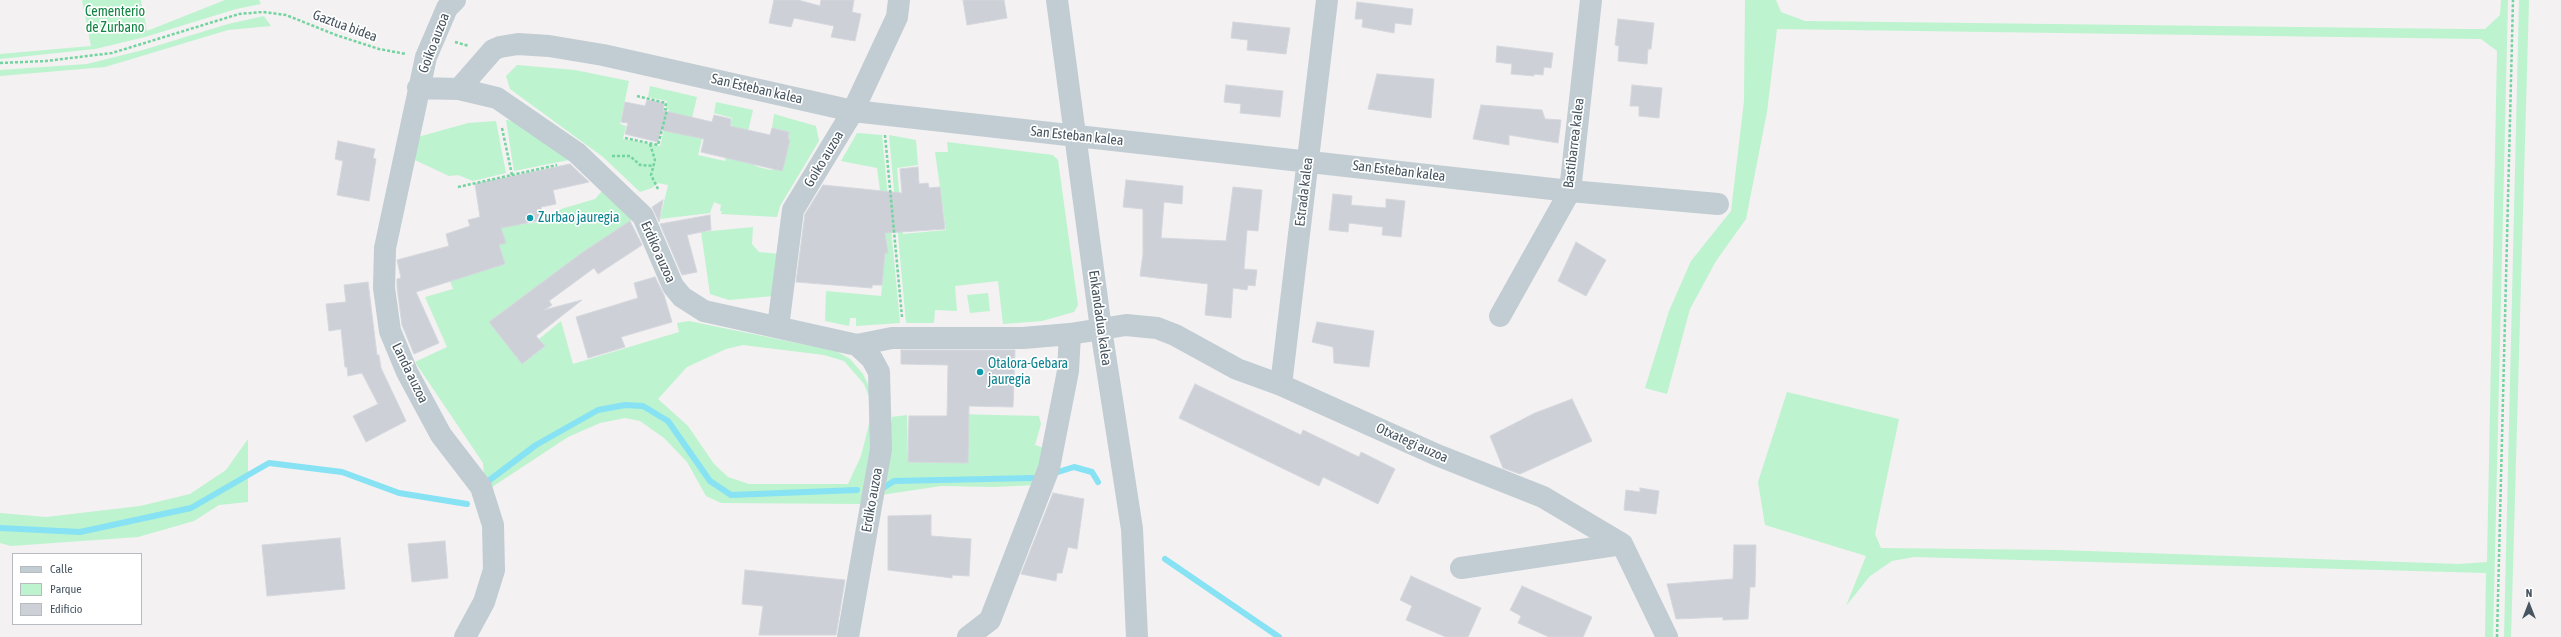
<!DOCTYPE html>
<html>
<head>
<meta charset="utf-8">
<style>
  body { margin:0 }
  #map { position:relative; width:2561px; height:637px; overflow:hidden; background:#f3f1f1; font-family:"Asap Condensed",sans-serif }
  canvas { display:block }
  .legend { position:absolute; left:12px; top:553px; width:130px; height:72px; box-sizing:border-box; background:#fff; border:1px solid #b5bbbf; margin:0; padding:5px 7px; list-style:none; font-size:12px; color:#475560 }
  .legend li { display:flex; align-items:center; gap:8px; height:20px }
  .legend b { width:20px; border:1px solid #b5bbbf }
  .north { position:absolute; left:2509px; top:585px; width:40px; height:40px; -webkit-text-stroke:3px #fff; paint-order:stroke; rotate:0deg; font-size:11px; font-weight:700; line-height:16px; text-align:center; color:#475560 }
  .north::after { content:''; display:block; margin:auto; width:14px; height:18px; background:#475560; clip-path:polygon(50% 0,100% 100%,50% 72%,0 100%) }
</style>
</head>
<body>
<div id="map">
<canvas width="2561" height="637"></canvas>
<ul class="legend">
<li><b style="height:5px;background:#c1ccd3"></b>Calle</li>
<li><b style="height:11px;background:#bdf3cf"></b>Parque</li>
<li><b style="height:11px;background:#cdd0d6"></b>Edificio</li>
</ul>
<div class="north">N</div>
</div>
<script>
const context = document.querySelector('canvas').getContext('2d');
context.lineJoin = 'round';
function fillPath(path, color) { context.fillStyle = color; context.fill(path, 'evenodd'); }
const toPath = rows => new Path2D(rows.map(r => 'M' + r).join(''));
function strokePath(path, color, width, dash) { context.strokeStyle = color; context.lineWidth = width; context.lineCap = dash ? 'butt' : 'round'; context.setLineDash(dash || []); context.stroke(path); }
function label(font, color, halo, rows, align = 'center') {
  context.font = font + ' "Asap Condensed",sans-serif'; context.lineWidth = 3.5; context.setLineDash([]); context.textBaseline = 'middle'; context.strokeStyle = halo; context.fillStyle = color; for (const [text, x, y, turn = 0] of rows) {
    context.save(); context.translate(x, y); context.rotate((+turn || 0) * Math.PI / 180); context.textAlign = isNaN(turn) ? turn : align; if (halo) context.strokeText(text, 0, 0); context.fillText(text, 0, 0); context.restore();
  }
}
fillPath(toPath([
  [82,0,141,0,147,31,225,0,259,0,261,4,236,9,145,37,95,49,0,59,0,54,91,46],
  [1745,0,1776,0,1781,12,1805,21,2463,29,2485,29,2500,15,2501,0,2508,0,2493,637,2485,637,2486,573,1914,557,1892,561,1870,576,1846,606,1866,556,1765,525,1758,482,1787,392,1899,419,1875,534,1881,548,2059,550,2459,564,2487,562,2497,51,2481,39,1777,29,1767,112,1746,219,1716,261,1690,309,1667,394,1645,388,1669,311,1691,261,1731,211,1744,101],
  [2519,0,2529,0,2511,637,2504,637],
  [264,16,271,26,228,30,105,67,0,76,0,70,87,64,143,50,228,24],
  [517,65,575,70,629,81,620,124,626,126,623,139,660,146,669,110,666,108,667,101,648,97,650,86,697,97,688,135,702,139,698,155,725,161,733,127,730,126,732,118,714,113,716,102,753,110,744,149,750,163,758,167,771,170,784,165,790,140,788,139,789,132,772,128,774,114,816,126,819,141,780,206,777,217,721,214,722,211,720,211,721,205,714,202,710,213,660,219,668,185,658,183,652,188,640,192,603,157,510,89,506,76],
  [506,120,513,121,569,160,514,171],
  [496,121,506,173,473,181,458,175,449,176,415,160,418,137,468,123],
  [857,133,882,135,900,323,856,326,856,318,850,318,849,326,825,321,826,291,881,296,885,253,888,253,877,168,841,161],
  [889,135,916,140,918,165,897,168,903,234,946,230,935,152,948,152,947,142,1053,155,1058,160,1078,305,1074,312,1042,321,1003,324,998,281,955,286,957,311,935,310,934,323,906,323],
  [603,190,633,219,583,252,489,322,522,364,545,346,539,339,561,321,573,364,679,332,677,323,689,321,836,351,850,359,863,374,872,393,875,411,865,504,721,503,706,496,687,462,664,438,640,421,625,418,600,423,568,437,492,487,484,477,483,463,415,362,447,347,425,297,453,289,450,281,505,264,499,245,505,243,498,215,518,225,547,221,561,209,595,199],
  [743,345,824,355,844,361,864,384,871,402,870,420,861,456,848,484,749,484,728,477,714,464,688,426,658,399,687,367,726,349],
  [753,227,752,244,759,252,781,254,774,296,729,300,710,294,701,232],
  [988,293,990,311,970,313,967,295],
  [953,414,1039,416,1041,424,1035,445,1047,449,1036,485,994,487,941,486,881,495,892,417,907,415,908,462,967,463],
  [248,439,248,502,219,505,194,521,138,537,11,546,0,543,0,513,46,517,140,506,190,494,226,470]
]), '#bdf3cf');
strokePath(toPath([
  [1058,472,1074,467,1092,472,1098,482],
  [487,482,536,445,598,410,625,405,643,406,668,421,710,481,731,495,857,490],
  [883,488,894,481,1034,478],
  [0,528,80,532,191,508,269,463,342,472,399,493,467,504],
  [1165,559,1279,637]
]), '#87e2f3', 6);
const building = toPath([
  [774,0,798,0,820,6,821,0,854,0,852,12,861,14,855,41,831,37,834,26,794,18,791,27,769,23,774,0],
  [963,0,1004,0,1007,18,967,25,963,0],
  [1357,2,1413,9,1411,25,1395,23,1394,33,1362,27,1363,19,1355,19,1357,2],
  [1618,19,1654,23,1651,49,1648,49,1647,64,1618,61,1619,46,1615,45,1618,19],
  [1233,22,1290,28,1286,54,1247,50,1248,40,1231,38,1233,22],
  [1497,46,1553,53,1551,68,1544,67,1543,75,1534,74,1534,76,1511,74,1512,64,1496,62,1497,46],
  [1377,74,1434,79,1431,118,1368,109,1377,74],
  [1226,85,1283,91,1280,117,1240,113,1241,104,1224,102,1226,85],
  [1632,85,1662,88,1659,118,1639,116,1639,106,1630,106,1632,85],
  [647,100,664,103,663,110,665,111,712,122,714,115,731,119,730,126,770,135,772,128,789,132,788,139,790,140,784,165,782,171,701,152,704,139,661,130,658,142,625,134,628,123,621,122,625,102,645,106,647,100],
  [1481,105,1542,110,1545,119,1561,120,1558,143,1509,135,1509,145,1473,139,1481,105],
  [338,141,375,149,373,158,376,159,369,201,337,195,343,161,335,159,338,141],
  [570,164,589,182,553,190,556,204,541,207,543,220,501,228,506,243,499,245,505,264,416,292,439,343,414,354,402,325,397,287,397,279,401,278,397,260,449,246,446,234,470,226,468,220,480,217,475,184,570,164],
  [918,167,919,184,928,183,929,188,940,187,945,229,885,233,888,253,885,253,882,285,872,285,872,288,796,282,805,214,823,185,902,193,900,169,918,167],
  [1126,180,1183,186,1182,204,1164,202,1161,238,1226,241,1233,187,1262,190,1258,231,1247,230,1244,269,1257,270,1255,286,1248,285,1247,290,1233,288,1231,318,1205,315,1208,284,1140,276,1143,254,1143,209,1123,207,1126,180],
  [1333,194,1352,196,1351,205,1386,208,1386,199,1405,201,1401,237,1382,235,1383,227,1349,223,1348,232,1329,230,1333,194],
  [663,200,659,222,652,207,663,200],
  [710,215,711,230,687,235,697,272,682,275,660,224,710,215],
  [630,221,642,245,598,274,594,268,549,301,552,305,544,310,582,300,536,336,545,346,522,364,489,322,583,252,630,221],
  [1576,242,1606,260,1586,296,1558,281,1576,242],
  [655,277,664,295,672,322,621,337,625,347,588,358,576,317,638,298,634,283,655,277],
  [368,282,377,355,379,355,381,368,406,421,366,442,353,416,378,404,362,373,348,376,347,367,345,367,341,329,329,331,326,304,346,302,344,285,368,282],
  [1317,322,1374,331,1369,367,1334,363,1333,347,1312,342,1317,322],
  [901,350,1015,350,1013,407,969,406,968,463,908,462,909,416,947,416,948,365,901,364,901,350],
  [1195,384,1301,435,1303,430,1359,457,1361,452,1395,469,1378,504,1323,477,1319,486,1179,418,1195,384],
  [1572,399,1592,441,1520,474,1503,468,1490,436,1535,413,1572,399],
  [1640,488,1659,491,1656,514,1624,510,1626,490,1640,492,1640,488],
  [1053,493,1084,499,1077,549,1068,547,1062,573,1057,573,1056,581,1021,574,1053,493],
  [931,515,931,536,971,539,969,576,952,575,952,578,888,570,888,516,931,515],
  [340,538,345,589,267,596,262,545,340,538],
  [445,541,448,578,412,582,408,544,445,541],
  [1734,545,1756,545,1755,587,1750,587,1748,619,1723,620,1723,617,1676,619,1667,584,1733,579,1734,545],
  [745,570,845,580,836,635,759,635,763,606,742,604,745,570],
  [1411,576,1481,608,1468,637,1446,637,1406,620,1412,606,1400,600,1411,576],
  [1522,586,1592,617,1583,637,1549,637,1518,623,1521,616,1510,610,1522,586]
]);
fillPath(building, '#cdd0d6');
strokePath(building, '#d4d7dd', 1);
strokePath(toPath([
  [455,42,469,46],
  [0,63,46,61,112,53,239,14,263,12,286,15,336,35,379,49,406,54],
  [502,128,512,175],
  [885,135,902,317],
  [625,138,658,145,667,110,665,109,666,103,637,96],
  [650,144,655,160,651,175,658,189],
  [612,156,630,156,640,165,654,166],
  [458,187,557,165],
  [2497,637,2513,0]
]), '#72d49f', 2.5, [3, 2]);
strokePath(toPath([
  [455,0,447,8,426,57,385,248,384,288,390,331,407,372,441,435,481,487,493,525,494,570,484,602,465,637],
  [1057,0,1101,329,1132,529,1137,637],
  [418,88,459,89,497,98,577,153,643,216,673,286,682,297,704,311,857,345,892,338,1023,338,1070,334,1126,325,1157,328,1175,335,1237,369,1281,385,1437,455,1543,497,1622,544,1667,637],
  [459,89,493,50,500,47,518,44,549,46,603,55,853,111,1570,191,1718,204],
  [1500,316,1570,191,1591,0],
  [778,327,793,210,853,111,897,17,899,0],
  [1281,385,1327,0],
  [1461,568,1622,544],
  [848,637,881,449,879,372,872,359,857,345],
  [968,637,990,620,1049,468,1068,371,1070,334]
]), '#c1ccd3', 22);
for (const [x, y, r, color] of [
  [530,218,4,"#0f9aa8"],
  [980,372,4,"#0f9aa8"]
]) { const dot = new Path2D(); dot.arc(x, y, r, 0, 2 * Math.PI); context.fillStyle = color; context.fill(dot); strokePath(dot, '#fff', 1.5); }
label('14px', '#118343', '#fff', [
  ["Cementerio",115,12],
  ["de Zurbano",115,28]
]);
label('14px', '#475560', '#fff', [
  ["Gaztua bidea",345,26,20],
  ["Goiko auzoa",434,43,-69],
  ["San Esteban kalea",757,89,13],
  ["San Esteban kalea",1077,136,6],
  ["Bastibarrea kalea",1574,143,-83],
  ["Goiko auzoa",824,159,-59],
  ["San Esteban kalea",1399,171,7],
  ["Estrada kalea",1304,192,-83],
  ["Erdiko auzoa",658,252,66],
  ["Enkandadua kalea",1100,318,82],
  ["Landa auzoa",410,373,64],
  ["Otxategi auzoa",1412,443,24],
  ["Erdiko auzoa",872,500,-80]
]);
label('14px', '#0d838f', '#fff', [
  ["Zurbao jauregia",538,218],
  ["Otalora-Gebara",988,364],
  ["jauregia",988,380]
], 'left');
</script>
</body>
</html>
